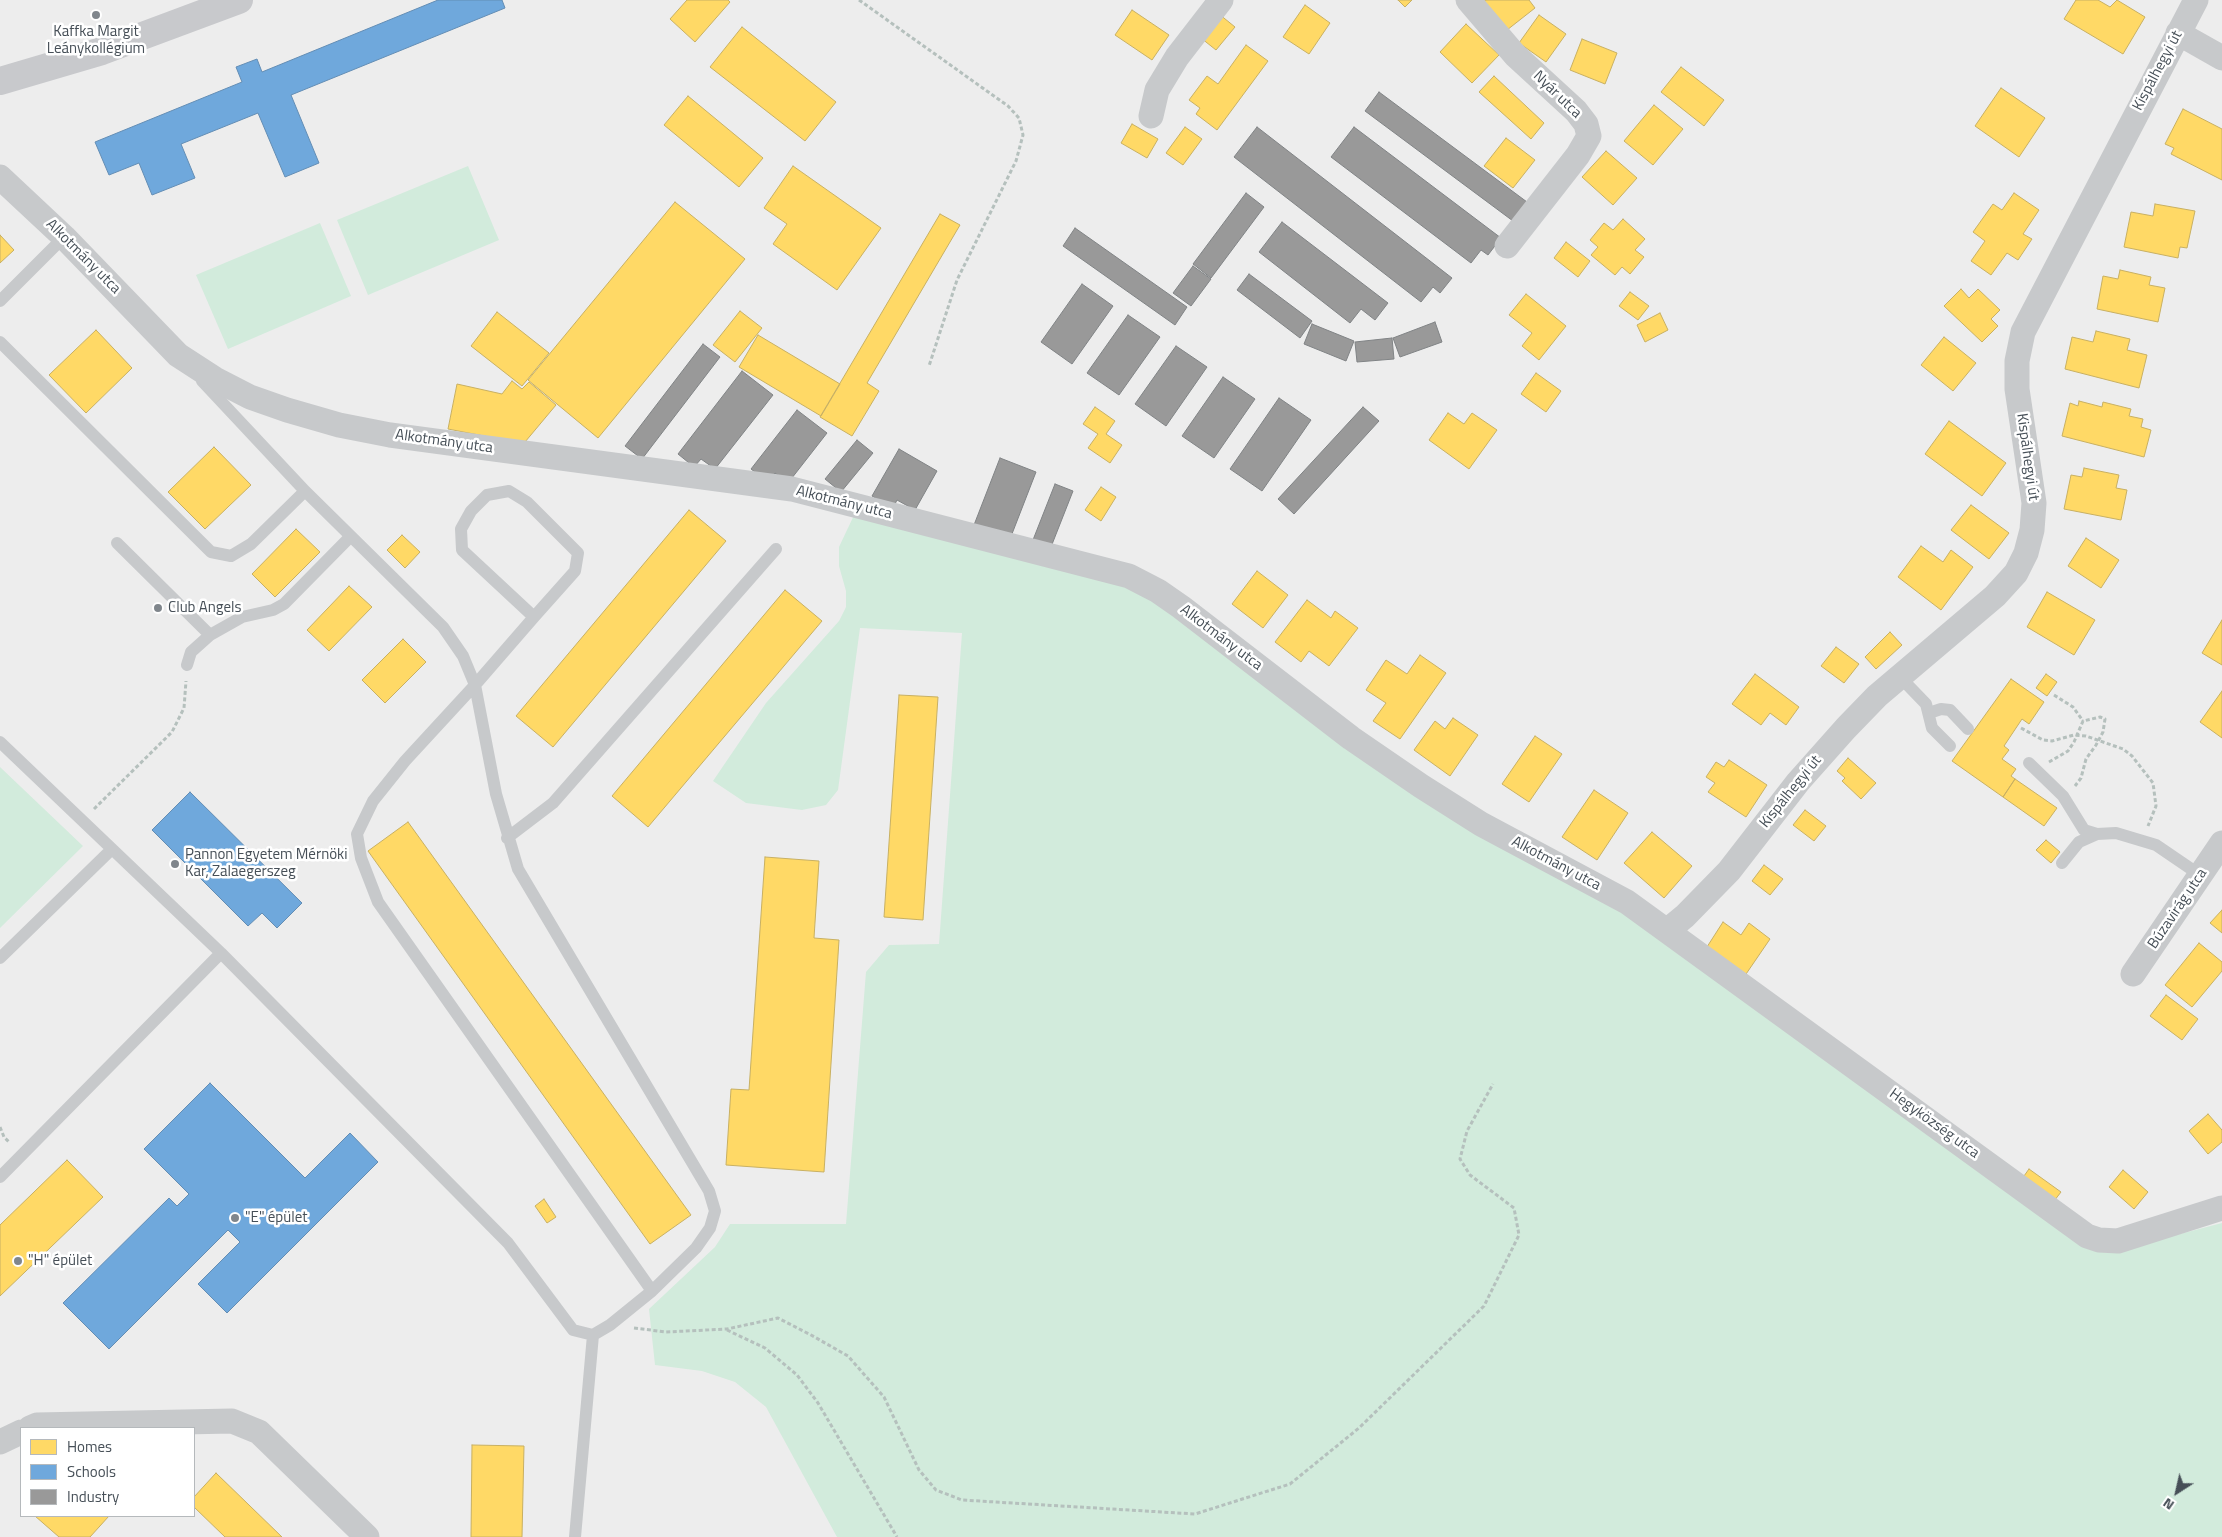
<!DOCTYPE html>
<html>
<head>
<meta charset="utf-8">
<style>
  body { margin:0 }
  #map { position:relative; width:2222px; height:1537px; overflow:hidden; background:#ededed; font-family:"Titillium Web",sans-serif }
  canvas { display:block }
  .legend { position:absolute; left:20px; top:1427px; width:175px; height:90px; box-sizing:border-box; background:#fff; border:1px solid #b5b9bc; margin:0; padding:6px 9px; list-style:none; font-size:15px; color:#464f57 }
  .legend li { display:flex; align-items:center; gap:10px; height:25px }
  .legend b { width:25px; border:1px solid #b5b9bc }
  .north { position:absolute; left:2152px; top:1467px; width:50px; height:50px; -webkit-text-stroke:4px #fff; paint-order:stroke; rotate:215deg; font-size:14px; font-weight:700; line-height:20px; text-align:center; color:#464f57 }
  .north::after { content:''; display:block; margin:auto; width:18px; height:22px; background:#464f57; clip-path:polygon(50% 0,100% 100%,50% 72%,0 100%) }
</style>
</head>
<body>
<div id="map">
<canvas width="2222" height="1537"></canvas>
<ul class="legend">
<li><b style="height:14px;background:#ffd966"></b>Homes</li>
<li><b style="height:14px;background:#6fa8dc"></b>Schools</li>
<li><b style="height:14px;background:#999"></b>Industry</li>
</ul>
<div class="north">N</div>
</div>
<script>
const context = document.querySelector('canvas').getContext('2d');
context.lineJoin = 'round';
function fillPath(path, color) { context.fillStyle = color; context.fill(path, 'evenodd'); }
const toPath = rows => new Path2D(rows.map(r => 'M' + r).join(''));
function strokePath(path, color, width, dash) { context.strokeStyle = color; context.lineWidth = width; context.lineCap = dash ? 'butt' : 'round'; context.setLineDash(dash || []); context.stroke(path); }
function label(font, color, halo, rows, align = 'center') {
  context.font = font + ' "Titillium Web",sans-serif'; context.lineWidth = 5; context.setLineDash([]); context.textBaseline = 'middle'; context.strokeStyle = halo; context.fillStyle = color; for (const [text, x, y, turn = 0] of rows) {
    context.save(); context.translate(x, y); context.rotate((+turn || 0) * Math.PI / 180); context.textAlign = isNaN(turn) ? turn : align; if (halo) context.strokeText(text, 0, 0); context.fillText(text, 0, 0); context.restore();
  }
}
fillPath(toPath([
  [468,166,499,240,368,295,337,220],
  [320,223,351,296,228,349,196,275],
  [856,511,1141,588,1641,922,2098,1250,2107,1253,2222,1223,2222,1537,837,1537,766,1407,735,1382,702,1371,655,1365,649,1309,715,1247,730,1224,846,1224,866,972,889,945,939,944,962,633,860,628,838,790,826,805,802,810,746,803,713,781,766,703,839,621,846,607,846,591,839,566,839,547],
  [0,767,83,846,0,928]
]), '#d2ebdc');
const homes = toPath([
  [687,0,728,0,730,2,695,42,670,19,687,0],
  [1398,0,1412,0,1405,7,1398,0],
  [1486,0,1529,0,1535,8,1507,30,1484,1,1486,0],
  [2076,0,2098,0,2110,7,2117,0,2145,17,2123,54,2064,19,2076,0],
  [1305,5,1330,23,1309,54,1283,37,1305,5],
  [1132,10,1169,35,1152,60,1115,35,1132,10],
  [1219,14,1235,27,1216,50,1201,38,1219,14],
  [1539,15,1566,34,1546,62,1519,43,1539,15],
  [1466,24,1499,55,1472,83,1440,52,1466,24],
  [742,27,836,102,805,141,710,67,742,27],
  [1582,39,1617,53,1605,84,1570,70,1582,39],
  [1246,45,1268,61,1217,130,1196,114,1200,108,1189,100,1207,76,1218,84,1246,45],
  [1681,67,1724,100,1704,126,1661,92,1681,67],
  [1494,76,1544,123,1531,139,1479,92,1494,76],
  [2001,88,2045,118,2019,157,1975,126,2001,88],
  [688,96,763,158,739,187,664,125,688,96],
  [1654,105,1683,129,1653,165,1624,141,1654,105],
  [2183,109,2222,129,2222,180,2171,154,2174,148,2165,144,2183,109],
  [1132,124,1158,139,1147,158,1121,143,1132,124],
  [1185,127,1202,139,1183,165,1166,153,1185,127],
  [1506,138,1535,160,1513,188,1484,166,1506,138],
  [1606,151,1637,178,1613,205,1582,177,1606,151],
  [793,166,881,228,837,290,773,244,787,224,764,208,793,166],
  [2014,193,2039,210,2023,234,2032,239,2018,260,2007,253,1991,275,1971,261,1985,241,1973,232,1993,204,2002,210,2014,193],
  [675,202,745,259,598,438,528,380,675,202],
  [2155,204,2195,211,2187,248,2180,247,2178,258,2124,247,2131,212,2153,216,2155,204],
  [940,214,960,225,867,383,879,391,852,436,820,417,940,214],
  [1623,219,1645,239,1635,250,1644,257,1630,274,1622,267,1615,275,1591,255,1598,247,1590,240,1604,223,1613,230,1623,219],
  [0,235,14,250,0,263,0,235],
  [1566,242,1590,261,1578,277,1554,258,1566,242],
  [2120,270,2151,277,2149,285,2165,288,2158,322,2097,309,2103,276,2118,279,2120,270],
  [1961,289,1969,298,1978,289,2000,310,1991,319,1998,326,1982,342,1944,306,1961,289],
  [1630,292,1649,306,1638,320,1619,306,1630,292],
  [1526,294,1566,326,1539,360,1522,346,1532,333,1509,315,1526,294],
  [740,311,762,328,735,362,713,345,740,311],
  [497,312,549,353,522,386,471,346,497,312],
  [1660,313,1668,330,1645,342,1637,325,1660,313],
  [96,330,132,368,86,413,49,375,96,330],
  [2096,331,2130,339,2127,350,2147,355,2139,388,2065,369,2072,337,2093,342,2096,331],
  [758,335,840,384,821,416,739,367,758,335],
  [1944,337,1976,363,1953,391,1921,365,1944,337],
  [1536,373,1561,391,1546,412,1521,394,1536,373],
  [512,381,522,389,529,382,556,405,525,442,520,443,448,429,457,384,502,394,512,381],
  [2079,401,2102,407,2103,402,2131,409,2129,416,2143,419,2141,427,2151,430,2144,457,2062,436,2070,403,2078,406,2079,401],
  [1095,407,1115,421,1106,434,1122,445,1110,463,1088,448,1098,434,1083,424,1095,407],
  [1448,413,1464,424,1472,413,1497,430,1469,469,1429,440,1448,413],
  [1949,421,2006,463,1982,496,1925,454,1949,421],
  [214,447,251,485,205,529,168,492,214,447],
  [2084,468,2119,475,2116,488,2127,490,2121,520,2064,509,2071,475,2082,477,2084,468],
  [1101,487,1116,497,1101,521,1085,510,1101,487],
  [1971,505,2009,533,1989,559,1951,530,1971,505],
  [689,510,726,541,553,747,516,716,689,510],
  [296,529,320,552,275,597,252,574,296,529],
  [402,535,420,552,405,568,387,550,402,535],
  [2086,538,2119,560,2101,588,2068,566,2086,538],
  [1921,546,1943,562,1951,550,1973,567,1941,610,1898,577,1921,546],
  [1257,571,1288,595,1263,628,1232,604,1257,571],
  [349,586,372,607,329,651,307,630,349,586],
  [785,590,822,621,648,827,612,796,785,590],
  [2047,592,2095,620,2074,655,2027,627,2047,592],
  [1307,600,1331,618,1335,611,1358,628,1329,666,1309,651,1301,662,1275,642,1307,600],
  [2222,620,2222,665,2202,653,2222,620],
  [1890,632,1902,645,1876,669,1865,657,1890,632],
  [403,639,426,662,385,703,362,680,403,639],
  [1836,647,1859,664,1844,683,1821,666,1836,647],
  [1420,655,1446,673,1400,739,1373,721,1386,703,1366,690,1386,660,1407,674,1420,655],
  [1755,674,1799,707,1786,725,1770,713,1761,725,1732,704,1755,674],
  [2046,674,2057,682,2047,696,2036,688,2046,674],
  [2011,679,2044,702,2029,724,2022,719,2004,746,2009,750,2002,759,2016,769,2011,776,2015,779,2003,797,1952,761,2011,679],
  [2222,691,2222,738,2200,722,2222,691],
  [899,695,938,697,923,920,884,917,899,695],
  [1453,718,1478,735,1450,776,1414,750,1435,721,1445,729,1453,718],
  [1535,736,1562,754,1529,802,1502,784,1535,736],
  [1848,758,1876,783,1861,799,1842,781,1845,778,1837,771,1848,758],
  [1729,760,1767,785,1746,817,1708,792,1715,783,1706,777,1716,762,1724,767,1729,760],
  [2015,779,2057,808,2044,826,2003,797,2015,779],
  [1594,790,1628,813,1597,860,1562,837,1594,790],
  [1805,810,1826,826,1814,841,1793,825,1805,810],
  [408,822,691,1215,650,1244,368,851,408,822],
  [1652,832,1692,866,1664,898,1624,863,1652,832],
  [2046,840,2060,852,2051,863,2036,850,2046,840],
  [765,857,819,861,814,938,839,940,824,1172,726,1165,731,1089,749,1090,765,857],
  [1764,865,1783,879,1770,895,1752,881,1764,865],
  [2222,910,2222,933,2210,923,2222,910],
  [1723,922,1741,935,1749,923,1770,939,1744,977,1705,950,1723,922],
  [2199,943,2222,962,2222,971,2192,1007,2165,985,2199,943],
  [2166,995,2198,1019,2182,1040,2150,1016,2166,995],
  [2208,1114,2222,1130,2222,1142,2208,1154,2189,1131,2208,1114],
  [67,1160,103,1197,0,1296,0,1225,67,1160],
  [2029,1169,2061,1192,2051,1205,2019,1183,2029,1169],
  [2123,1170,2148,1192,2134,1209,2109,1187,2123,1170],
  [544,1199,556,1217,547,1223,535,1206,544,1199],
  [472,1445,524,1446,522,1537,471,1537,472,1445],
  [216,1473,282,1537,225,1537,194,1507,194,1497,216,1473],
  [35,1516,109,1516,90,1537,59,1537,35,1516]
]);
fillPath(homes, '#ffd966');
strokePath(homes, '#c8b062', 1);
const schools = toPath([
  [438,0,502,0,505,8,291,95,319,163,285,177,258,113,181,144,195,178,152,195,139,163,109,175,95,142,242,82,236,67,257,59,262,72,438,0],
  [190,792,302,903,277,928,262,913,248,926,152,830,190,792],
  [210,1083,305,1178,350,1133,378,1162,227,1313,198,1284,240,1242,228,1230,109,1349,63,1303,169,1198,177,1206,189,1194,144,1149,210,1083]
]);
fillPath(schools, '#6fa8dc');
strokePath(schools, '#638db4', 1);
const industry = toPath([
  [1379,92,1527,202,1513,221,1365,111,1379,92],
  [1257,127,1452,278,1440,293,1433,287,1421,302,1234,157,1257,127],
  [1354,127,1501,238,1488,255,1481,250,1471,263,1331,157,1354,127],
  [1246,193,1264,207,1211,278,1193,264,1246,193],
  [1282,222,1388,303,1375,320,1361,309,1350,323,1259,252,1282,222],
  [1075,228,1187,307,1175,325,1063,246,1075,228],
  [1193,266,1211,279,1191,306,1173,293,1193,266],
  [1249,274,1312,321,1300,338,1237,290,1249,274],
  [1082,284,1113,306,1072,364,1041,342,1082,284],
  [1128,315,1160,337,1119,395,1087,373,1128,315],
  [1435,322,1442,342,1400,357,1393,338,1435,322],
  [1312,324,1354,341,1346,361,1304,344,1312,324],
  [1392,338,1394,359,1357,362,1355,342,1392,338],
  [703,344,720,357,642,459,625,446,703,344],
  [1176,346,1207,367,1166,426,1135,404,1176,346],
  [742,371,773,395,715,469,701,459,694,467,678,454,742,371],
  [1223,377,1255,399,1214,458,1182,436,1223,377],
  [1279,398,1311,420,1262,491,1230,469,1279,398],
  [1363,407,1379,421,1294,514,1278,499,1363,407],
  [797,410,827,433,788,483,775,473,768,482,751,469,797,410],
  [857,440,873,453,841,492,825,479,857,440],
  [899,449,937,471,915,510,897,500,893,508,872,496,899,449],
  [1000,458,1036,472,1010,539,974,525,1000,458],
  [1055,484,1073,491,1049,552,1031,545,1055,484]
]);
fillPath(industry, '#999');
strokePath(industry, '#808385', 1);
strokePath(toPath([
  [859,0,1008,106,1019,118,1023,135,1016,161,957,280,929,366],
  [2054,695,2073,707,2083,721],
  [2021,728,2043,740,2052,741,2074,735,2086,736,2123,749,2132,756,2153,783,2156,806,2148,826],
  [2049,762,2068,751,2074,742,2083,721,2100,717,2105,719,2103,732,2096,745,2086,759,2081,778,2075,786],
  [94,809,172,732,184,708,186,681],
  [0,1127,4,1137,10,1143],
  [634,1328,666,1332,727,1329,778,1318,811,1335,848,1356,884,1397,919,1470,936,1490,962,1500,1195,1514,1290,1484,1359,1428,1484,1306,1519,1235,1514,1208,1470,1175,1460,1159,1467,1131,1493,1084],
  [727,1330,765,1348,797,1375,818,1403,897,1537]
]), '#b5c0bd', 3, [4, 2.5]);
strokePath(toPath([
  [0,301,64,237],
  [0,342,211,552,231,556,251,544,305,491],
  [202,381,305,491,443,627,463,656,475,685,496,794,518,869,709,1191,715,1211,710,1228,696,1248,652,1291,610,1325,593,1335,573,1330,508,1243,221,953],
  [117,543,210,635],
  [534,617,462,550,461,529,471,511,487,495,509,491,527,502,578,553,575,571,534,617,475,685,405,761,373,801,357,834,361,858,378,902,652,1291],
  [187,665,191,652,210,635,242,617,273,610,284,604,350,537],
  [1900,677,1926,704,1932,728,1950,746],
  [1929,713,1941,709,1950,710,1968,729],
  [0,742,221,953,0,1177],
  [2029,763,2063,796,2084,830,2097,834],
  [507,838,553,803,776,549],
  [2062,863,2079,842,2097,834,2116,833,2156,845,2200,875],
  [0,958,112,849],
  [575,1537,593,1335]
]), '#c7c9cb', 12);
strokePath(toPath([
  [1468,0,1515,55,1576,111,1586,124,1589,136,1578,155,1507,246],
  [2178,33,2222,58],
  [1151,116,1157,90,1177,57,1221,0],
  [0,177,64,237,178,355,215,379,250,397,287,410,339,425,390,435,792,489,1129,576,1158,591,1181,607,1351,738,1421,786,1481,824,1627,902,2087,1236,2099,1240,2118,1241,2222,1208],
  [1668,930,1685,916,1729,871,1798,782,1846,728,1877,696,1995,596,2016,573,2026,553,2032,530,2034,503,2017,389,2017,361,2023,332,2196,0],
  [2133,974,2222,843],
  [30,1428,37,1425,232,1421,259,1432,367,1537],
  [0,1442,21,1432]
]), '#c7c9cb', 25);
strokePath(toPath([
  [0,81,102,51,239,0]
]), '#c8c9cc', 28);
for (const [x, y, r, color] of [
  [96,15,5,"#80868c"],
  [158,608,5,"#80868c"],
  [175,864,5,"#80868c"],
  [235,1218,5,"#80868c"],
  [18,1261,5,"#80868c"]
]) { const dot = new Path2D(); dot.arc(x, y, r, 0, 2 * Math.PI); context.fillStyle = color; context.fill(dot); strokePath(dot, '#fff', 2); }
label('15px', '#464f57', '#fff', [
  ["Kaffka Margit",96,32,"center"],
  ["Leánykollégium",96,49,"center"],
  ["Club Angels",168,608],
  ["Pannon Egyetem Mérnöki",185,855],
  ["Kar, Zalaegerszeg",185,872],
  ["\"E\" épület",245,1218],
  ["\"H\" épület",28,1261]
], 'left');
label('15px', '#464f57', '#fff', [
  ["Kispálhegyi út",2158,71,-62],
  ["Nyár utca",1557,95,44],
  ["Alkotmány utca",83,257,45],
  ["Alkotmány utca",444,442,8],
  ["Kispálhegyi út",2027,457,82],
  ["Alkotmány utca",844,503,14],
  ["Alkotmány utca",1221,638,37],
  ["Kispálhegyi út",1791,792,-51],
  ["Alkotmány utca",1556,864,28],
  ["Búzavirág utca",2178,909,-56],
  ["Hegyközség utca",1934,1124,36]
]);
</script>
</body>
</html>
